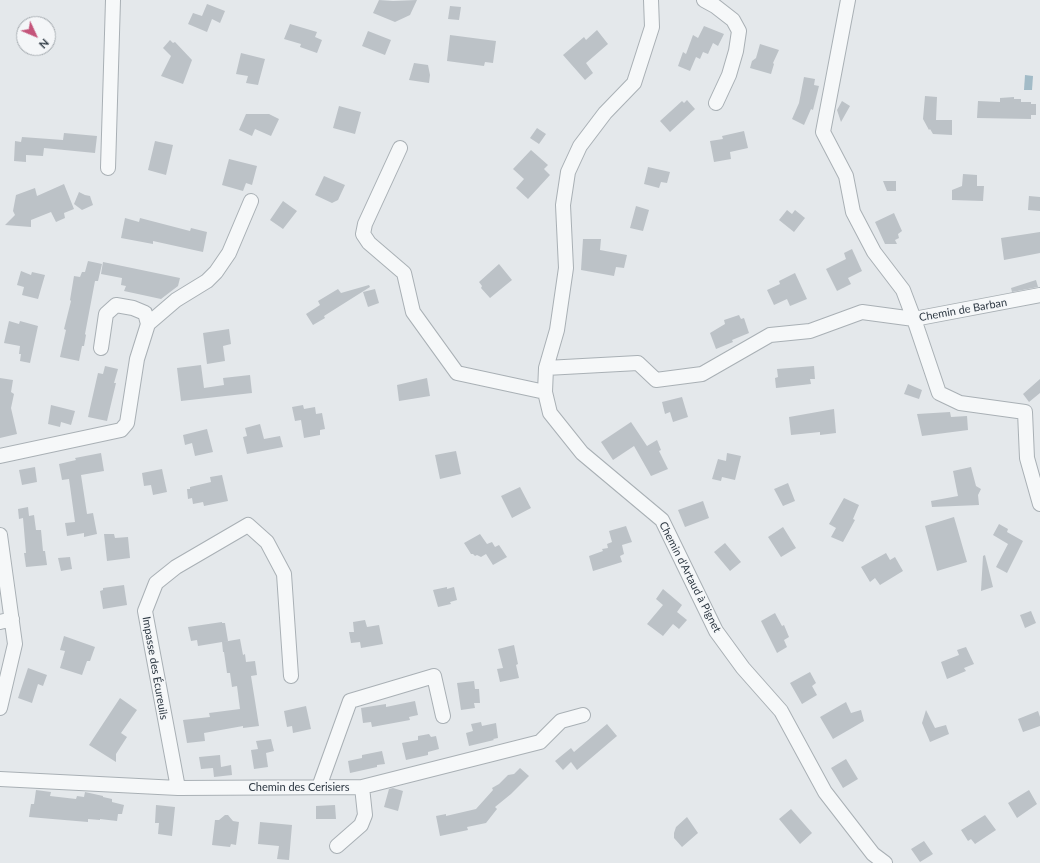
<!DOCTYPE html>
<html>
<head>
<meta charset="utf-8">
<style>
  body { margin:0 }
  #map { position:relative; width:1040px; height:863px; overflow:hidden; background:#e4e8eb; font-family:Lato,sans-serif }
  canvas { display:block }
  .north { position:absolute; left:16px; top:16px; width:40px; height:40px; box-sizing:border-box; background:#f4f6f8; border:1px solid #a4aaaf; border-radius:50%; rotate:134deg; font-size:11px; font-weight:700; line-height:16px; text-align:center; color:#2d3842 }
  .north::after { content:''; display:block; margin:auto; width:14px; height:18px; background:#c4547a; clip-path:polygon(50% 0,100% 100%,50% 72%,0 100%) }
</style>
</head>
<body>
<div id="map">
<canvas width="1040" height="863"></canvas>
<div class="north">N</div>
</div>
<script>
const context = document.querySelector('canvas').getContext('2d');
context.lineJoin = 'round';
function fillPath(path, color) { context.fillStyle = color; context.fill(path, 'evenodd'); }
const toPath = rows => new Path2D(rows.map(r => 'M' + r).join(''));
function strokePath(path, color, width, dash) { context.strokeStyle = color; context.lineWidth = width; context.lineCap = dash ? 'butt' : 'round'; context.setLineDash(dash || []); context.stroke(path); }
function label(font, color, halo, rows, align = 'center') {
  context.font = font + ' Lato,sans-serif'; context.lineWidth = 3; context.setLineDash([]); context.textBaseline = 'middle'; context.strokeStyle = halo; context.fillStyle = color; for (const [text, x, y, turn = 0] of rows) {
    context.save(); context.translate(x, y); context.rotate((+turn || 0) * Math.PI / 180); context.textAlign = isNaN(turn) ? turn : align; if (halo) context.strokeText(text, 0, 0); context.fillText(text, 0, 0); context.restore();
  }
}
fillPath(toPath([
  [1025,75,1033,76,1032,90,1024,90]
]), '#a2bbc7');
fillPath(toPath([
  [379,0,393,1,417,0,410,15,395,22,373,13],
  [207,4,225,11,220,23,212,19,207,32,188,24,193,13,202,16],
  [450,6,461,7,459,20,448,19],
  [290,24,317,32,315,37,322,40,317,53,300,47,301,44,284,39],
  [704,26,724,34,718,46,713,43,708,54,703,52,700,59,696,57,690,71,678,66,683,52,686,54,693,35,698,38],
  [597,30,608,44,586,63,593,73,585,80,563,55,584,37,586,40],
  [368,31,391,40,385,55,362,46],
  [450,35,496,41,493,63,485,62,484,66,447,61],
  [170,40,173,43,175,42,192,60,183,84,161,76,171,56,163,48],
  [760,44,779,50,773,63,774,64,771,74,750,68,752,61,756,58],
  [241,53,265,59,258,85,246,83,248,76,236,74],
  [414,63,428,65,430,75,429,83,409,80],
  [804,77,815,79,814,85,819,86,813,110,811,109,804,125,792,119,799,103],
  [925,96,937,97,936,120,952,120,952,135,933,134,930,129,929,130,923,119],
  [1014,97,1014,99,1021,99,1021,102,1031,102,1031,104,1036,104,1036,115,1031,115,1031,119,977,118,978,101,1000,102,1000,98],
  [687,100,695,109,670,132,660,121,682,101,684,103],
  [842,101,850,106,841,122,837,110],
  [339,106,361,112,355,134,333,128],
  [246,114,269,114,279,119,271,136,255,129,252,136,239,130],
  [537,128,546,134,539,144,530,138],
  [744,131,748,148,730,152,731,159,714,162,710,141,723,139,722,136],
  [64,133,97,136,95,153,44,148,43,156,26,155,26,162,14,161,15,141,21,142,22,137,63,140],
  [155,141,173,145,166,175,148,170],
  [531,150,548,165,544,169,550,175,528,199,516,188,524,179,513,169],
  [229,159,257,166,252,185,246,183,243,191,222,185],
  [648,167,670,172,667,183,661,182,659,188,644,184],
  [963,174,977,175,977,186,984,186,983,201,952,200,952,190,962,186],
  [324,176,345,185,338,200,332,203,315,195],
  [883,181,896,181,896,191,887,191],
  [64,184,74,209,64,213,65,218,56,222,51,212,31,220,31,227,5,225,15,215,13,211,16,195,35,188,37,196],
  [79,192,85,195,90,196,93,205,82,210,74,204],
  [1029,196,1040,197,1040,211,1028,210],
  [283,201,297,211,283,229,270,220],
  [636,206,649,210,643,231,630,228],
  [787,210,792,214,795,210,805,218,794,232,779,220],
  [894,213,902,231,898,234,899,238,895,240,897,244,885,244,875,222],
  [125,218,139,222,140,218,190,231,191,228,207,232,203,252,153,241,153,244,121,238],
  [1040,232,1040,253,1004,260,1001,238],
  [583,239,601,239,600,250,627,255,624,268,616,267,614,276,581,270],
  [852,249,862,271,848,278,851,284,837,291,826,269,846,259,844,253],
  [88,261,102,264,98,281,95,281,85,334,86,335,84,346,82,346,79,361,60,357,66,330,64,329,71,301,70,300,74,276,80,277,82,272,85,272],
  [103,262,180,278,178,286,161,299,124,291,126,286,121,285,122,278,101,274],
  [499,264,512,280,490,298,481,288,482,286,479,282],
  [21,271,31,275,32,272,45,275,38,299,22,295,24,287,17,285],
  [795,273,807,299,790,306,787,299,774,305,767,290,780,284,779,281],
  [1036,280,1038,287,1012,292,1011,288],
  [369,285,370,287,324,316,325,318,313,325,306,314,320,305,318,301,338,289,341,293],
  [375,289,379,303,368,307,363,292],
  [739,315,741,319,744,318,749,333,732,340,733,342,716,349,710,333,725,324,724,320],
  [9,321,19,324,20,321,38,326,30,363,20,361,21,354,19,354,20,346,4,343],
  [229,329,231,344,223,346,225,361,207,364,203,333],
  [201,365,204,388,224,385,223,378,250,375,252,393,181,401,177,368],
  [105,366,118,369,114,383,116,383,107,421,88,417,98,373,103,374],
  [814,366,815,379,810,379,811,384,776,388,775,378,778,377,777,369],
  [0,378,13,380,11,392,14,394,11,408,17,434,0,438],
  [427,378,430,396,399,401,397,385],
  [1040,379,1040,393,1029,402,1023,394],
  [908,384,922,390,919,399,904,394],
  [682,397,688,417,673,422,670,412,665,414,662,402],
  [51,405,75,411,71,425,61,422,60,427,48,424],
  [303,405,304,409,315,407,316,414,322,413,325,429,320,430,320,435,304,438,301,420,295,421,292,407],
  [834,409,836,433,820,435,820,432,791,435,789,417],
  [950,412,951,417,967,416,968,430,922,436,917,414],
  [631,422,647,446,657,440,661,450,659,451,668,469,651,476,634,446,613,460,601,442],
  [260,424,264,439,280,436,283,447,247,454,243,437,247,436,245,428],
  [207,429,213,452,195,456,192,443,185,445,183,435],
  [456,451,461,474,440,479,435,455],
  [101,453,104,471,81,475,87,514,93,513,97,534,84,537,84,533,67,536,65,523,75,522,69,479,62,480,59,464,76,460,75,458],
  [727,453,741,456,735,480,722,477,721,481,712,479,718,459,726,461],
  [35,467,37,482,22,485,19,470],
  [971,467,976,486,981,489,978,495,979,505,932,507,931,501,958,496,953,471],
  [162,469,167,492,153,495,151,485,144,486,142,473],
  [222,475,228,501,204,506,203,502,193,504,192,498,188,499,187,489,190,489,190,487,211,482,210,477],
  [788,483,795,501,783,506,774,489],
  [520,487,531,508,512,518,501,496],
  [844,498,859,505,853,519,855,520,843,542,831,537,836,528,829,524],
  [703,501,709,518,685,527,678,510],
  [28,507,29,516,34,515,36,530,41,530,43,551,45,551,47,565,26,567,24,553,26,553,23,518,19,519,18,509],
  [954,517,967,562,937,571,925,526],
  [999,524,1008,529,1007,532,1023,541,1007,573,996,567,1008,544,993,535],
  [626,526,632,542,622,545,624,554,620,556,622,562,593,571,589,556,603,551,602,549,608,548,607,544,612,542,609,531],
  [783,527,796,548,781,557,768,537],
  [104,534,114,534,115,538,128,537,130,558,107,561],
  [480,534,487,544,492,542,495,547,499,545,507,557,493,565,486,554,481,557,477,555,475,556,473,554,471,554,464,543],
  [725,543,741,562,730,571,714,552],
  [886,553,890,560,895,557,903,571,880,585,875,578,870,582,861,567],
  [985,555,993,587,981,591,983,556],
  [70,557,72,569,61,571,58,558],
  [124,585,127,605,103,609,100,591,103,590,103,588],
  [447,587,447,589,454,587,457,600,450,602,451,604,438,607,433,590],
  [663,589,682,605,677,612,687,620,679,629,673,624,663,636,647,624,663,605,656,599],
  [1031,611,1036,623,1025,628,1020,615],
  [775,613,782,626,784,625,789,637,784,640,787,647,777,653,761,621],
  [365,620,367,627,379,625,383,644,361,648,360,642,351,643,349,632,354,632,353,622],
  [222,622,222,623,225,623,228,641,223,642,240,639,243,655,245,654,246,662,255,661,257,675,251,676,259,726,243,728,243,726,204,733,205,741,187,743,183,720,210,717,209,713,240,709,237,686,232,687,230,673,227,673,224,652,223,652,222,642,198,646,197,640,191,641,188,627],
  [64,636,95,647,90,661,87,661,82,675,60,668,65,651,60,650],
  [514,645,518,664,516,665,519,678,500,682,497,669,503,668,498,649],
  [966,647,974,664,964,668,966,671,947,679,941,662,959,655,957,650],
  [28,668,47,675,43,686,38,684,32,703,18,698],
  [810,672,816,683,812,686,817,695,802,704,790,683],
  [474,681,475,689,479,689,480,703,474,703,475,708,461,710,457,683],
  [120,698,137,710,121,733,127,737,116,754,116,762,89,745],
  [415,701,418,715,409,717,410,720,372,727,371,722,363,723,361,708,386,704,386,707],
  [846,702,851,713,861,710,864,721,833,739,820,717],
  [306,706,311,729,293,733,292,726,287,727,284,711],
  [926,710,935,728,946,725,949,734,930,742,922,723],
  [1038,711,1040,717,1040,726,1023,732,1018,719],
  [481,722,482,726,496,723,498,738,493,739,494,740,469,746,466,733,473,731,471,724],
  [607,724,617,736,577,770,571,762,563,770,555,761,571,748,574,752],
  [429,734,431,737,436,736,439,749,428,752,428,755,406,760,402,743,418,740,418,736],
  [271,739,274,751,266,753,268,767,254,769,251,750,258,749,256,741],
  [382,751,385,764,377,765,377,767,350,773,348,761,362,758,362,755],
  [220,755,221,767,231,765,232,775,214,777,213,768,201,769,199,757],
  [846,759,858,779,843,788,831,768],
  [520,768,529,776,511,794,495,807,497,809,486,823,467,827,468,830,440,836,436,816,446,814,446,816,476,809,493,790,492,788,499,784,508,775,514,774],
  [393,788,403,791,398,811,384,807,389,789],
  [36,790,51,792,50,796,76,799,77,796,84,797,85,792,103,796,103,797,112,799,112,802,124,805,122,814,118,814,117,821,100,819,100,820,88,819,88,822,29,817,31,804,34,804],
  [1029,790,1037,804,1017,818,1008,803],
  [156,805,175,807,172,836,158,834,159,823,155,823],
  [335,805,336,819,316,819,316,806],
  [791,809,812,833,800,844,779,819],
  [225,815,228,815,233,821,239,822,236,845,231,844,230,847,212,845,215,820,219,820],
  [985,815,996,830,975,844,971,839,968,841,961,830],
  [687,817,698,833,682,847,674,838,674,833,676,827],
  [260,822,292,825,289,860,277,859,279,846,258,844],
  [924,841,933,854,920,862,911,849]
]), '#bcc2c7');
const minor = toPath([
  [651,0,652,27,634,83,605,113,580,146,568,172,563,205,566,268,557,330,546,368,545,392,550,413,582,453,662,520,716,631,743,668,781,711,825,792,873,854,885,863],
  [704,0,715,6,733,20,739,31,736,51,729,75,716,103],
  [848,0,823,132,846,176,853,212,874,252,903,290,914,319,939,393,960,403,1025,412,1027,458,1040,504],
  [400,148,365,224,363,234,369,243,404,273,413,312,457,373,545,392],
  [108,168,113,0],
  [148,324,176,300,207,281,216,272,229,253,251,201],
  [546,368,638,363,656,380,702,374,770,335,810,331,862,312,914,319,1040,295],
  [0,456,121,430,127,423,137,359,148,324,145,313,133,308,116,305,106,314,101,348],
  [0,535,15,644,0,708],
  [0,622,12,619],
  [0,779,178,788,362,787,540,742,561,721,583,715],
  [319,787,350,701,434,676,443,716],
  [178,788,145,611,156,583,176,567,248,525,267,542,284,574,291,676],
  [337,846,361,825,365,815,362,787]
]);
strokePath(minor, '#a9b0b5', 16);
strokePath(minor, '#f6f8f9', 14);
label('11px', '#2d3842', '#f4f6f8', [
  ["Chemin de Barban",963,310,-10],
  ["Chemin d'Artaud à Pignet",690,577,63],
  ["Impasse des Écureuils",155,668,80],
  ["Chemin des Cerisiers",299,787]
]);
</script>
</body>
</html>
